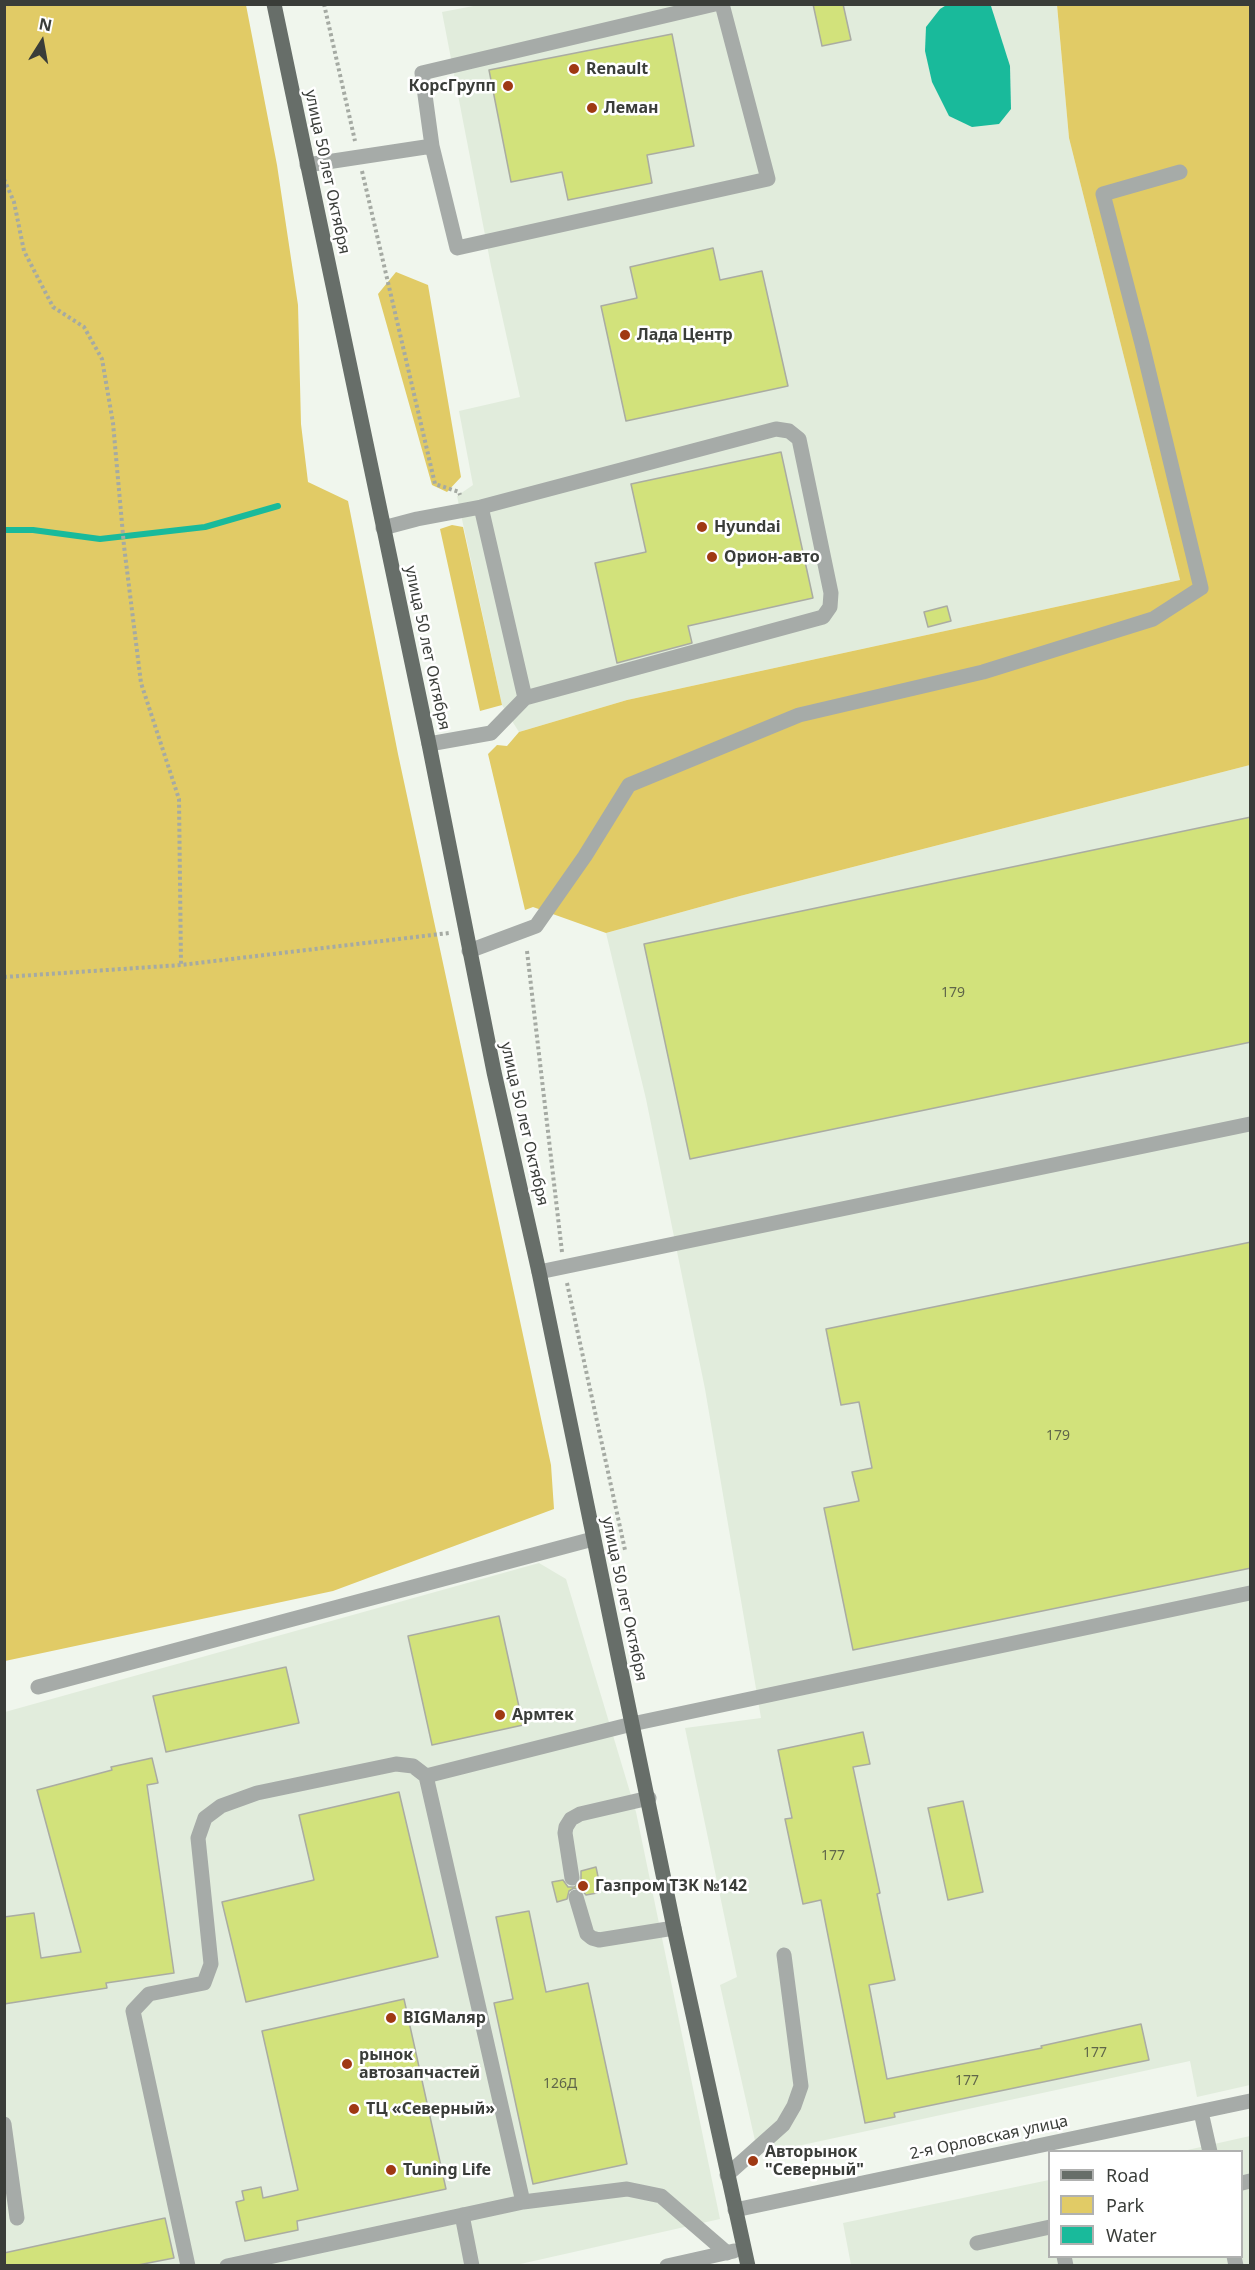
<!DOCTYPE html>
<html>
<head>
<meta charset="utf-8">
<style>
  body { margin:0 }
  #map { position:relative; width:1255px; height:2270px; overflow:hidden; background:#f0f6ed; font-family:"Noto Sans",sans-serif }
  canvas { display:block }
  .frame { position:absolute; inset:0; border:6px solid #3a3d39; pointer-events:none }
  .legend { position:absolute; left:1048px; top:2150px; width:195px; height:108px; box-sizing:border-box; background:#fff; border:2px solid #b0b1b0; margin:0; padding:8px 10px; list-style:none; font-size:18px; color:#3a3d39 }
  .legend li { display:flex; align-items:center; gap:12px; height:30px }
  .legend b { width:30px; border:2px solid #b0b1b0 }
  .north { position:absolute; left:12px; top:12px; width:60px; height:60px; -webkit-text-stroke:4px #fff; paint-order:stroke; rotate:11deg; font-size:16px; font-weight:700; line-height:24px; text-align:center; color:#3a3d39 }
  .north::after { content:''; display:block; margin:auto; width:21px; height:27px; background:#3a3d39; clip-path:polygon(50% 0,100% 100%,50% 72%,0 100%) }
</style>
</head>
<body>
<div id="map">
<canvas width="1255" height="2270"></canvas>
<div class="frame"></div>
<ul class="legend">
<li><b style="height:8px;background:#676e69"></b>Road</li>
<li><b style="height:16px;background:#e1cb66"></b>Park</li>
<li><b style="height:16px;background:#19ba9b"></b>Water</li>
</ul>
<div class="north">N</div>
</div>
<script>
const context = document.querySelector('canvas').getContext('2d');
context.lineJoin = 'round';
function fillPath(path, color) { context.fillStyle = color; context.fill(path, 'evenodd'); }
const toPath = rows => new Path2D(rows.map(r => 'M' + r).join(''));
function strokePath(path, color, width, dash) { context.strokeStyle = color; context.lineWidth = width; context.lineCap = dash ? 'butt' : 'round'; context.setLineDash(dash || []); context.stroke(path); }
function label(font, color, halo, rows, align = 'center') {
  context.font = font + ' "Noto Sans",sans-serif'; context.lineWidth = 5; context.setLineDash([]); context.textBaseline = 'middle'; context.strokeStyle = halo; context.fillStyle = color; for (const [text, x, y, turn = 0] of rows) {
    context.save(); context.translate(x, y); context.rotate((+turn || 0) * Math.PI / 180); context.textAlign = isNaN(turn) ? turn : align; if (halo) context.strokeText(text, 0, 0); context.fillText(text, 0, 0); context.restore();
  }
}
fillPath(toPath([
  [484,4,1057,5,1069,138,1180,580,627,700,519,732,502,705,457,496,473,485,459,411,520,397,491,266,442,12],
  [1250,765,1250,2085,1197,2097,1190,2061,793,2147,756,2145,720,1985,737,1977,685,1728,761,1718,705,1389,646,1099,606,933,740,896],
  [539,1563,566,1579,636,1812,720,2219,516,2265,5,2266,5,1712],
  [1250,2136,1250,2265,851,2265,843,2223,1049,2180,1050,2256,1242,2256,1242,2152,1183,2151]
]), '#e1ecdc');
fillPath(toPath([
  [4,5,246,5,277,165,298,305,301,424,308,482,348,501,398,754,551,1465,554,1509,333,1591,5,1661],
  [1057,5,1250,5,1250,765,740,896,606,933,533,907,525,910,488,754,497,745,507,746,519,732,627,700,1180,580,1069,138],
  [396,272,428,285,461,477,447,492,432,485,378,294],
  [452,525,463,527,502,705,480,711,440,529]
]), '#e1cb66');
fillPath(toPath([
  [948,4,989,4,991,6,1010,66,1011,109,999,124,972,127,949,116,932,82,925,51,926,27,940,9]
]), '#19ba9b');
strokePath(toPath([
  [4,530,33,530,100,539,205,527,278,506]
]), '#19ba9b', 6);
const building = toPath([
  [813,4,843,4,851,40,822,46,813,4],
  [672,34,694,146,647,155,652,183,568,200,562,172,511,182,489,70,672,34],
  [713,248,720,280,762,271,788,386,626,421,601,306,637,298,630,267,713,248],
  [781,452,813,598,688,626,692,643,617,663,595,563,646,552,631,484,781,452],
  [947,606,951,621,928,627,924,612,947,606],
  [1251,817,1251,1042,690,1159,644,944,1251,817],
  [1251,1242,1251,1568,853,1650,824,1508,859,1501,852,1472,872,1468,859,1402,841,1405,826,1329,1251,1242],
  [499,1616,523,1725,432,1745,408,1636,499,1616],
  [286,1667,299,1723,166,1752,153,1696,286,1667],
  [863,1732,870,1764,853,1767,880,1893,877,1894,895,1980,869,1985,887,2079,1042,2048,1041,2046,1141,2024,1149,2060,894,2113,895,2117,865,2123,821,1900,803,1904,785,1819,792,1818,778,1750,863,1732],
  [152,1758,158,1783,147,1785,174,1973,106,1983,107,1988,4,2004,4,1917,34,1913,41,1958,81,1952,37,1790,112,1770,111,1767,152,1758],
  [399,1792,438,1957,246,2002,222,1902,314,1880,299,1815,399,1792],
  [963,1801,983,1892,948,1900,928,1808,963,1801],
  [596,1867,600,1886,596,1887,597,1893,586,1895,582,1890,574,1888,569,1891,567,1899,557,1902,552,1882,563,1880,568,1887,574,1887,581,1882,581,1871,596,1867],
  [529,1911,546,1992,588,1983,627,2164,533,2184,494,2003,513,1999,496,1917,529,1911],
  [404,1999,446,2189,297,2221,298,2230,245,2241,236,2202,244,2200,242,2191,261,2187,263,2198,298,2190,262,2031,404,1999],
  [165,2218,174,2258,138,2265,4,2265,4,2253,165,2218]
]);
fillPath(building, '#d2e27b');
strokePath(building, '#aaaca2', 1.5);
strokePath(toPath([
  [324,4,355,141],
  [362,171,435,484,459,492,460,495],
  [4,179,14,202,24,251,53,307,84,327,102,359,113,423,124,546,141,683,179,799,181,965],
  [527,951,562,1252],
  [4,977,181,965,449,933],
  [567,1283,625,1550]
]), '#a5aaa3', 4, [3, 3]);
strokePath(toPath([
  [715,4,422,73,432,146,457,248,768,179,722,4],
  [307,165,432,146],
  [481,507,525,698],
  [383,528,417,519,481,507,776,429,789,431,799,439,831,593,830,607,823,617,525,698,491,733,429,744],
  [469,951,536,926,585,856,629,785,799,715,983,672,1153,619,1201,588,1142,344,1103,194,1180,172],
  [539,1272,1250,1124],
  [38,1687,593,1539],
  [426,1776,632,1724,1250,1593],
  [572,1878,565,1833,566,1827,571,1819,580,1814,649,1798],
  [576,1897,587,1934,592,1938,599,1940,674,1928],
  [1201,2112,1210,2152],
  [4,2124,17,2218],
  [727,2175,783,2125,794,2106,801,2086,784,1955],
  [1242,2183,1250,2181],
  [735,2210,1250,2101],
  [462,2215,472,2266],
  [977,2243,1050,2227],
  [1064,2256,1066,2266],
  [1234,2256,1236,2266],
  [188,2266,133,2011,149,1994,204,1983,211,1964,198,1838,205,1818,221,1806,257,1793,396,1764,413,1766,426,1776,523,2202,627,2189,661,2196,727,2253],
  [227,2266,523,2202],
  [667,2266,734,2251]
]), '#a6aba8', 15);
strokePath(toPath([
  [274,4,429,744,494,1072,539,1272,674,1928,748,2266]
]), '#676e69', 15);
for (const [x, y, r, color] of [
  [574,69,6,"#9f3913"],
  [508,86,6,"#9f3913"],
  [592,108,6,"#9f3913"],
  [625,335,6,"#9f3913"],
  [702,527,6,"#9f3913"],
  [712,557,6,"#9f3913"],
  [500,1715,6,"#9f3913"],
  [583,1886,6,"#9f3913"],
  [391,2018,6,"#9f3913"],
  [347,2064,6,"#9f3913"],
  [354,2109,6,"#9f3913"],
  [753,2161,6,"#9f3913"],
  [391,2170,6,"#9f3913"]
]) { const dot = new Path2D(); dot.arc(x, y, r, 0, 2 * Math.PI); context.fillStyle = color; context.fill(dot); strokePath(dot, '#fff', 2); }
label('14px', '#60664a', null, [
  ["179",953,993],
  ["179",1058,1436],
  ["177",833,1856],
  ["177",1095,2053],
  ["177",967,2081],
  ["126Д",560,2084]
]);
label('bold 16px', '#3a3d39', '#fff', [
  ["Renault",586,69],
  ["КорсГрупп",496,86,"right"],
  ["Леман",604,108],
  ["Лада Центр",637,335],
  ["Hyundai",714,527],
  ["Орион-авто",724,557],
  ["Армтек",512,1715],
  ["Газпром ТЗК №142",595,1886],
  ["BIGМаляр",403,2018],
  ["рынок",359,2055],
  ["автозапчастей",359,2073],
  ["ТЦ «Северный»",366,2109],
  ["Авторынок",765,2152],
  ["\"Северный\"",765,2170],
  ["Tuning Life",403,2170]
], 'left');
label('16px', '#3a3d39', '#fff', [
  ["улица 50 лет Октября",327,172,78],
  ["улица 50 лет Октября",427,648,78],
  ["улица 50 лет Октября",524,1124,77],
  ["улица 50 лет Октября",624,1599,78],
  ["2-я Орловская улица",989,2138,-12]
]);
</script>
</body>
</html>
